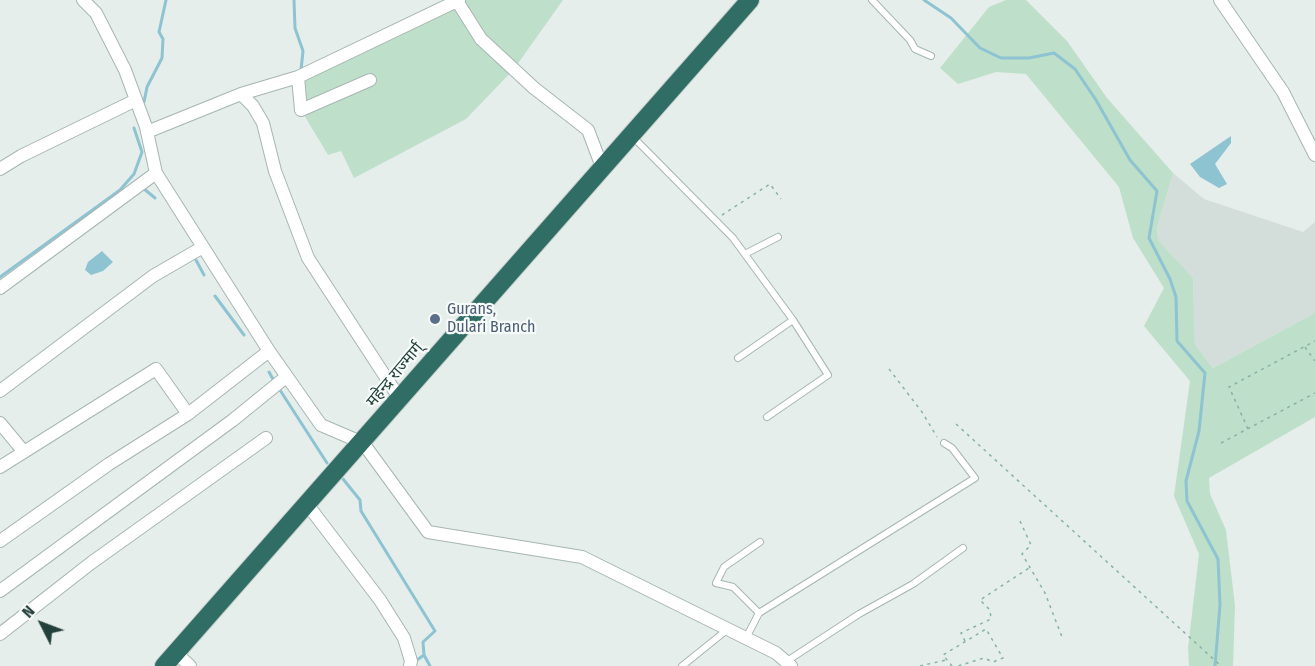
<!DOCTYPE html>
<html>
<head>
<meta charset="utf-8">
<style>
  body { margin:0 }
  #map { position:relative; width:1315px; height:666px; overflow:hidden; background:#e5eeeb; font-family:"Fira Sans Condensed",sans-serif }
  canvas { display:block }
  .north { position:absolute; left:12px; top:594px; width:60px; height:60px; -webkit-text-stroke:4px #f6faf8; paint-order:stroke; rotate:312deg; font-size:16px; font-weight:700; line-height:24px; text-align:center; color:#24403b }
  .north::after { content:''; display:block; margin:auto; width:21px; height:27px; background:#24403b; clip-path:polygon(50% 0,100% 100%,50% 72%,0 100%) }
</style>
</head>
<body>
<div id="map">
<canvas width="1315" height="666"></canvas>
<div class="north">N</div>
</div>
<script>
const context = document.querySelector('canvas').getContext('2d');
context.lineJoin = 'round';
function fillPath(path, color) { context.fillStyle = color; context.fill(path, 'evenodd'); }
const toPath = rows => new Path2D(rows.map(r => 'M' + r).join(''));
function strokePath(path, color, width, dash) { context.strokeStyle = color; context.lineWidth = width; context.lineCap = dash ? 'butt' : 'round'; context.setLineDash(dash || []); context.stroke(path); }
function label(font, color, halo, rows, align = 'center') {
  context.font = font + ' "Fira Sans Condensed","Noto Sans Devanagari",sans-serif'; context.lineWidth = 4.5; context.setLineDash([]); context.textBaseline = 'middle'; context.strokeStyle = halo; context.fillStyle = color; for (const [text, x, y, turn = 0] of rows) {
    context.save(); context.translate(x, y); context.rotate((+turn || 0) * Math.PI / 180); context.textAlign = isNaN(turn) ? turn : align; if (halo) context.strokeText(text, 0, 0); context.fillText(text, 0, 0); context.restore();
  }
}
fillPath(toPath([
  [1173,173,1204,199,1303,232,1315,222,1315,313,1213,368,1195,345,1193,278,1158,240,1157,227]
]), '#d3deda');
fillPath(toPath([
  [459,0,563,0,514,69,466,119,354,178,341,151,328,155,301,110,298,77],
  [1006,0,1026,0,1067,41,1107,98,1173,173,1157,227,1158,240,1193,278,1195,345,1213,368,1315,313,1315,417,1209,478,1210,494,1226,530,1235,606,1233,666,1189,666,1188,648,1199,554,1174,496,1190,381,1144,326,1164,288,1133,238,1119,187,1026,74,996,72,958,84,940,68,989,7]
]), '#bedfc9');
fillPath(toPath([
  [1231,136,1231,143,1215,164,1227,184,1219,188,1200,177,1190,164],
  [102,251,113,262,103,271,91,275,85,270,88,262]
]), '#8ec3d2');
strokePath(toPath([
  [294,0,295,28,303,51,301,70],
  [924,0,951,18,980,48,1001,58,1029,58,1054,53,1075,69,1096,100,1130,160,1157,191,1149,238,1170,279,1176,297,1177,341,1205,373,1199,431,1186,481,1187,501,1218,559,1220,605,1215,666],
  [144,102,147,87,162,58,163,39,159,32,166,0],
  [143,188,155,198],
  [196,260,204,275],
  [0,277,120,190,134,174,142,152,134,128],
  [215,296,244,335],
  [269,372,274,381],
  [278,387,327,463],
  [343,479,360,500,361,511,435,631,423,642,424,655,417,660],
  [424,655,430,666]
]), '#8ec3d2', 3);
const lane = toPath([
  [872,0,910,40,915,49,931,56],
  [632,136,733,238,793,320],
  [745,254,778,237],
  [738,358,793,320,828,375,767,417],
  [759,613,975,478,952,448,944,443],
  [746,638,759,613,733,587,716,583,724,567,760,542],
  [787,661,859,614,913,584,963,548],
  [682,666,728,629]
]);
const street = toPath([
  [83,0,96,13,125,70,146,127,156,173,269,351,321,425,363,443,428,532,582,557,776,653,791,666],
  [1220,0,1283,92,1315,155],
  [457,1,481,39,534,88,588,130,602,167],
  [370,80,301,110,298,77,459,0],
  [241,94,253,106,263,123,275,171,308,258,400,399],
  [147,132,241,94,298,77],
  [0,169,21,156,136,100],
  [0,288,156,173],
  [0,391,153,276,203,247],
  [0,423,24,452],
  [0,467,156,369,188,414,269,351],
  [307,504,380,600,404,638,411,661,410,666],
  [0,541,109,464,188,414],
  [0,591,233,420,286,377],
  [0,634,91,563,266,438],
  [176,653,190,666]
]);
const highway = toPath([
  [164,666,750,0]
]);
strokePath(lane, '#a7b6b3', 8);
strokePath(street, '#a7b6b3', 14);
strokePath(highway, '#c2cac8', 20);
strokePath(toPath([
  [722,215,770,184,781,199],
  [1305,347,1315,361],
  [889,369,922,412,937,437],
  [956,424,1221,666],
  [1248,429,1229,387,1315,341],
  [1221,443,1315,393],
  [1020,521,1031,545,1022,554,1045,593,1062,637],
  [965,641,961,633,991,619,990,610,980,600,1029,568],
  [920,666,946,660],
  [952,666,943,655,986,629,1003,658,993,662,984,658,958,666]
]), '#86b2a7', 1.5, [3, 4.5]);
strokePath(lane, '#fff', 6);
strokePath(street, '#fff', 12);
strokePath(highway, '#306d64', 18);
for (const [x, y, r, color] of [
  [435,319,6,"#5c6f8a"]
]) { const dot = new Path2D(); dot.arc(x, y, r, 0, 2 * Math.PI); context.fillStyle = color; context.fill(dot); strokePath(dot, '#f6faf8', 2); }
label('16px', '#4e5e75', '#f6faf8', [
  ["Gurans,",447,310],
  ["Dulari Branch",447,328]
], 'left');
label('16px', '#24403b', '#f6faf8', [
  ["महेन्द्र राज्मार्ग्",395,375,-50]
]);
</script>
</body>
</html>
